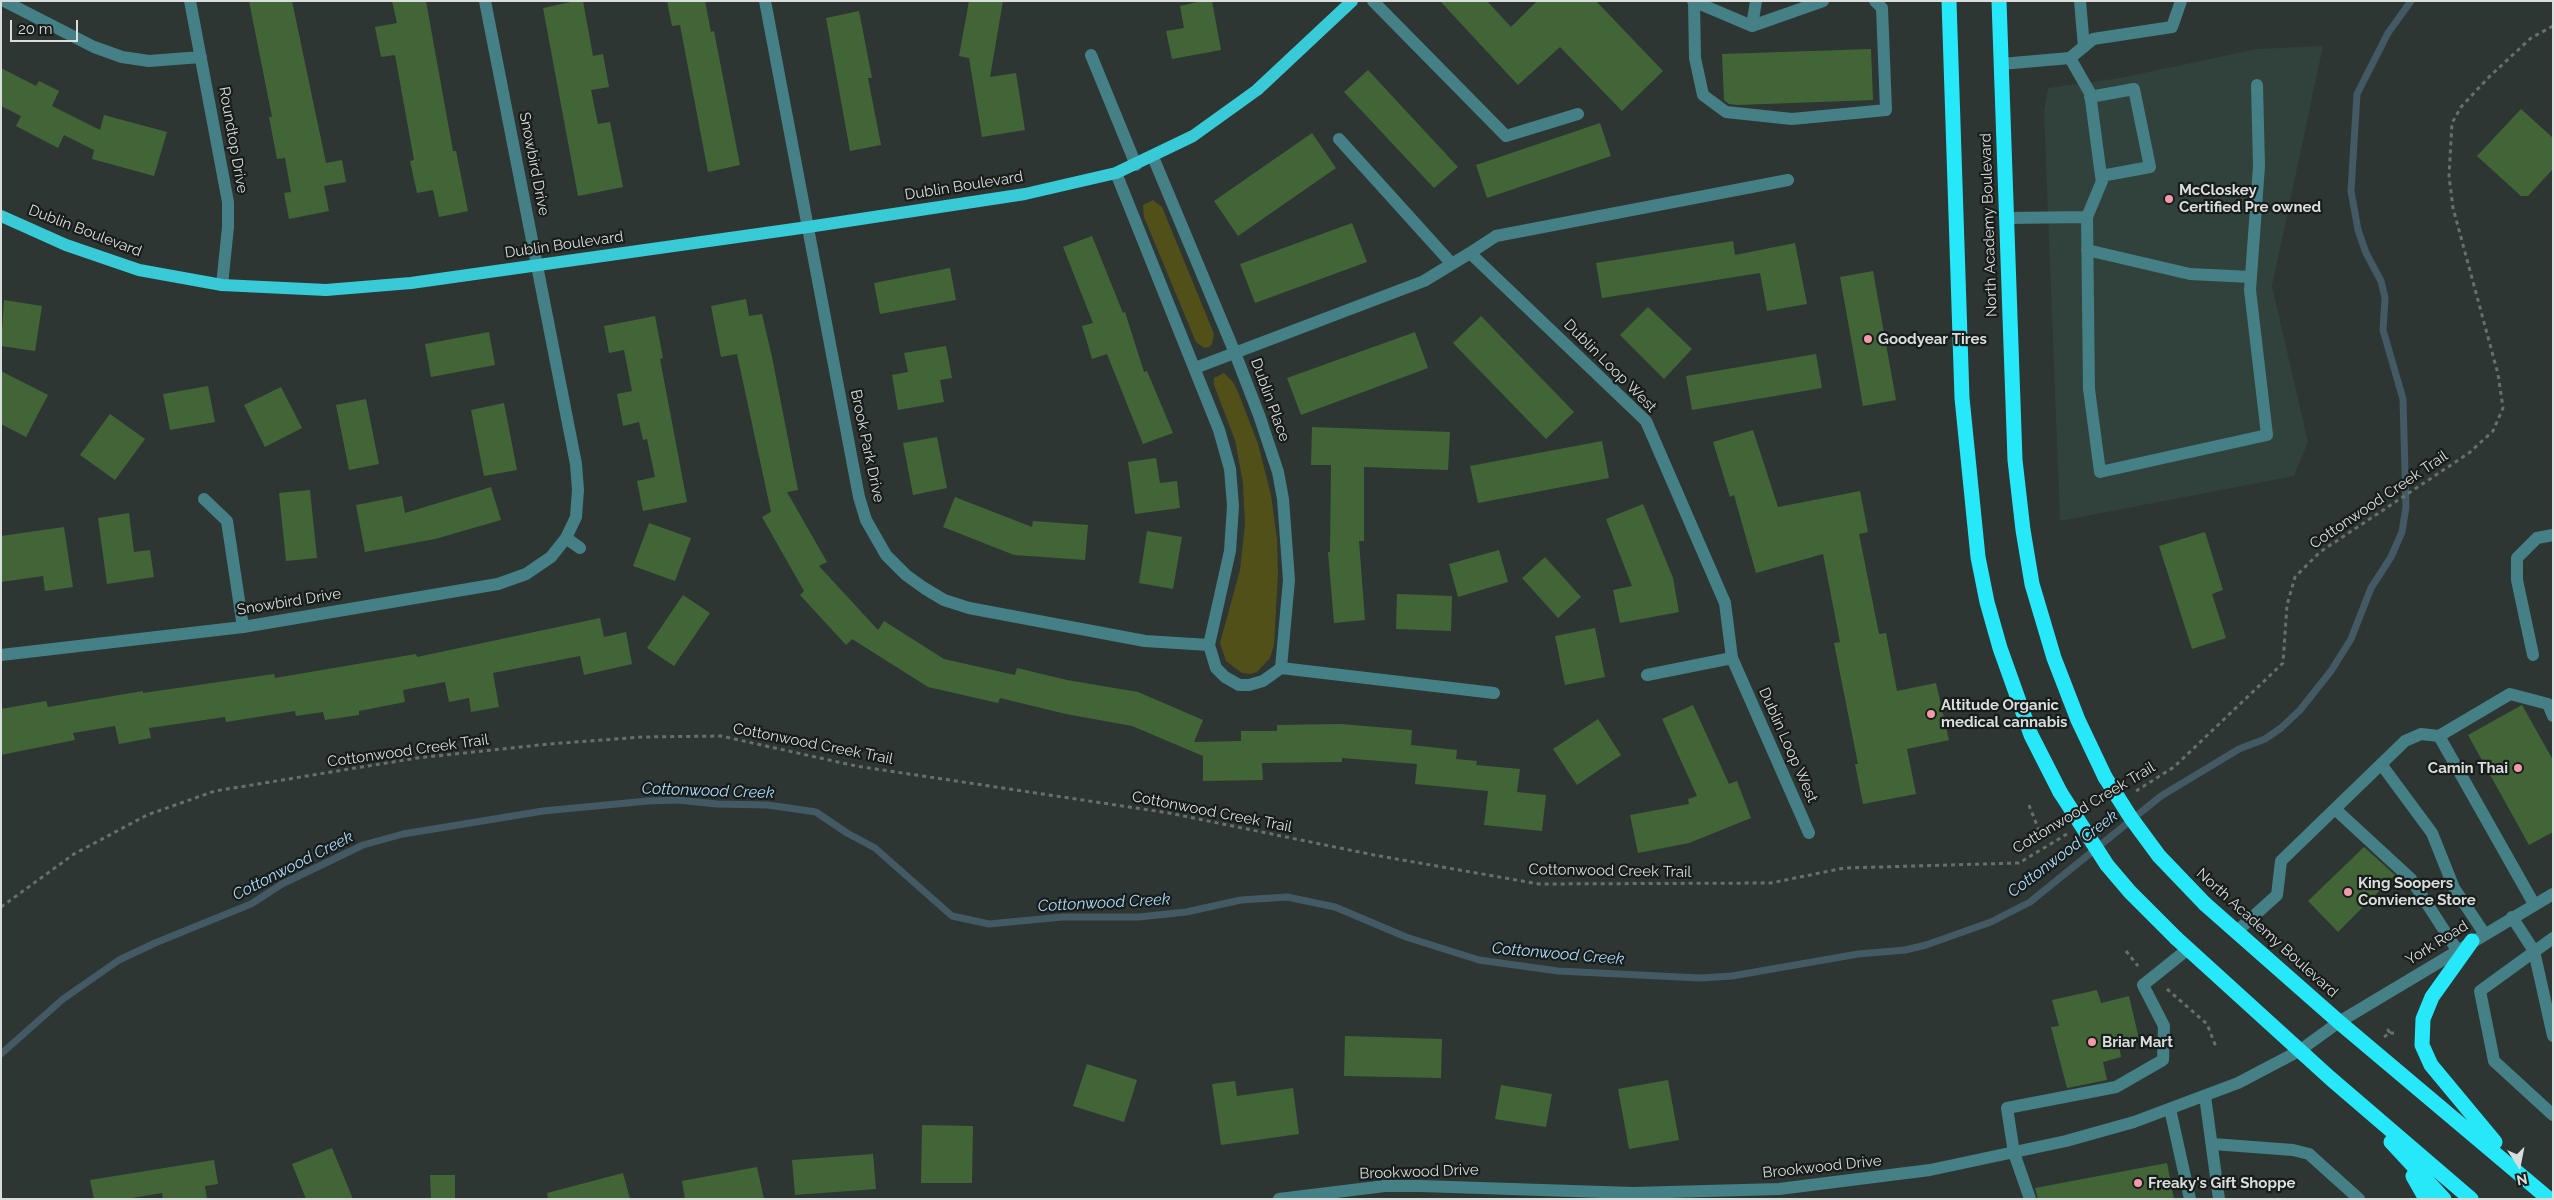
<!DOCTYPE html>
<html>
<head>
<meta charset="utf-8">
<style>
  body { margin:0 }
  #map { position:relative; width:2554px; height:1200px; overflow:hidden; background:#2d3633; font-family:Raleway,sans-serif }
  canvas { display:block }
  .frame { position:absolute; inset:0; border:2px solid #d9dedc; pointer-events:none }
  .north { position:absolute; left:2494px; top:1140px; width:50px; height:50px; -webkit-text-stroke:4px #181c1b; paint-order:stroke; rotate:169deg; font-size:14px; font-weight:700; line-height:20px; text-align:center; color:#d9dedc }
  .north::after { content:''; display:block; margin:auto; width:18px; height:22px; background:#d9dedc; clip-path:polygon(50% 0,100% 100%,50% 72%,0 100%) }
  .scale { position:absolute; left:10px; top:20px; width:68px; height:22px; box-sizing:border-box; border:2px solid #d9dedc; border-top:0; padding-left:6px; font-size:15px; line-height:18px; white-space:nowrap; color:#d9dedc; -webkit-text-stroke:4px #181c1b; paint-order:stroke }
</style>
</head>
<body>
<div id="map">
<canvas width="2554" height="1200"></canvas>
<div class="frame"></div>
<div class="north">N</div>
<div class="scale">20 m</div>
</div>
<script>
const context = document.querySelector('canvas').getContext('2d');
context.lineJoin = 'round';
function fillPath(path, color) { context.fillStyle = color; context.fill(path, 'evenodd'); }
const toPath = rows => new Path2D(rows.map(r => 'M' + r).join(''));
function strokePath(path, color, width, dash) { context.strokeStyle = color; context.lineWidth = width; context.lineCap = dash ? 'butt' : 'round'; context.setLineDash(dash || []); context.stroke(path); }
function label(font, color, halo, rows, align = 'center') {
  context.font = font + ' Raleway,sans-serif'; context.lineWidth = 4.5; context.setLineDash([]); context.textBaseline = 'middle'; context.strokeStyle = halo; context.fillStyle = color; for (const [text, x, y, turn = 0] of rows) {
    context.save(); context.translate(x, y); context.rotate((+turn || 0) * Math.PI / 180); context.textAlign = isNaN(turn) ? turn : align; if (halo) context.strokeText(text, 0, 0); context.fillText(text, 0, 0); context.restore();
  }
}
fillPath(toPath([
  [2323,46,2272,286,2308,442,2294,476,2060,521,2044,112,2048,88,2120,78,2257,49]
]), '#31413b');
fillPath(toPath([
  [1153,200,1162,207,1214,334,1212,344,1209,347,1204,348,1196,342,1144,217,1143,205],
  [1224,373,1233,382,1238,392,1258,444,1271,495,1277,539,1278,573,1274,645,1270,658,1257,672,1250,674,1242,673,1226,661,1220,643,1240,570,1245,525,1243,483,1235,440,1214,385,1214,378]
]), '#525019');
strokePath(toPath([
  [1,1054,63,999,119,960,155,943,251,904,282,884,363,845,403,834,543,811,648,801,678,800,717,804,768,805,816,812,847,833,875,848,952,916,989,924,1062,917,1139,917,1186,912,1241,900,1287,897,1335,907,1406,937,1479,960,1558,971,1700,978,1732,976,1858,954,1905,950,1926,945,1991,922,2030,902,2161,796,2239,749,2265,739,2281,728,2300,710,2331,671,2351,639,2371,588,2391,557,2402,532,2406,507,2403,399,2383,330,2385,298,2381,281,2366,253,2358,230,2351,191,2357,94,2388,33,2411,1]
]), '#435a65', 7);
fillPath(toPath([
  [249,1,292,1,326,163,342,160,346,182,324,186,329,211,289,219,284,193,291,192,285,158,277,159,269,117,272,117],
  [392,1,426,1,453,151,456,151,468,211,439,217,433,190,417,193,410,161,414,160,395,55,381,57,375,27,397,23],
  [575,1,583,1,593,56,603,54,609,87,591,90,598,124,610,122,623,187,578,196,543,8],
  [667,1,705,1,711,32,714,31,740,165,708,172,680,25,672,26],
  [969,1,1003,1,990,77,1016,73,1025,130,982,137,969,58,959,56],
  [1202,1,1212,1,1221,50,1172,59,1166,31,1184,28,1180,6],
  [1440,1,1487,1,1511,27,1537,1,1596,1,1663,71,1622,111,1560,47,1518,85],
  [859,11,872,78,868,78,881,145,850,151,826,18],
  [1871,49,1873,100,1738,105,1729,104,1724,100,1722,54],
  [1,68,36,86,39,81,59,91,52,106,100,130,104,115,167,132,154,176,92,159,94,150,64,135,58,148,16,126,21,116,1,106],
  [1368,70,1458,167,1434,188,1344,92],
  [2521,109,2553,138,2553,169,2528,196,2521,196,2477,156],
  [1600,123,1611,156,1487,198,1476,165],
  [1312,133,1336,168,1238,236,1214,201],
  [1352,223,1367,262,1255,303,1240,264],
  [1092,236,1123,313,1125,312,1144,372,1147,371,1173,433,1143,444,1107,354,1092,359,1082,326,1093,323,1063,247],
  [1733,241,1735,255,1795,243,1807,304,1767,311,1760,273,1602,298,1596,263],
  [950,268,956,300,880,314,874,283],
  [1873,271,1896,400,1863,406,1840,277],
  [746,299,749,316,762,314,772,357,798,490,787,492,827,562,819,566,878,630,884,621,944,659,1015,675,1017,668,1067,680,1138,692,1203,720,1194,742,1241,741,1241,731,1277,731,1277,725,1341,724,1412,730,1411,745,1457,750,1456,759,1477,761,1476,765,1520,769,1517,792,1546,795,1542,831,1484,825,1488,791,1415,784,1417,764,1342,758,1342,762,1262,763,1263,780,1203,781,1203,756,1132,726,1066,714,1000,698,998,703,928,687,852,639,846,645,800,595,804,591,762,517,771,512,737,354,721,357,711,306],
  [4,300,42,306,35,351,1,346],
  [1648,307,1692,349,1664,379,1620,335],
  [655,316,663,358,660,359,687,502,643,511,637,481,655,477,647,439,643,440,639,422,623,426,617,394,632,391,624,350,609,353,604,326],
  [1481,316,1574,412,1546,439,1453,343],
  [489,332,495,365,431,377,425,344],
  [1415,332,1428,368,1301,415,1287,378],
  [946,346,952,378,940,380,944,402,898,410,892,375,908,372,904,353],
  [1816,354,1822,388,1692,410,1686,376],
  [1,371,48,395,26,437,1,424],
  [208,386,215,422,170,430,163,394],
  [281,387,302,428,265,447,244,405],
  [366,399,379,464,349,470,336,405],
  [504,403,517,470,484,476,471,410],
  [110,414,145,439,115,480,80,455],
  [1312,427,1450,432,1448,470,1364,467,1364,541,1359,541,1365,620,1334,623,1328,552,1330,552,1331,465,1311,465],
  [1753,430,1778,507,1860,491,1868,532,1859,534,1879,634,1886,633,1897,691,1936,683,1949,740,1907,749,1916,794,1863,804,1855,764,1858,764,1834,643,1840,642,1823,554,1756,573,1734,495,1730,497,1713,442],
  [937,437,947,488,913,495,903,443],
  [1602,441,1609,478,1478,503,1470,466],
  [1156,458,1160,483,1177,481,1180,508,1135,514,1128,462],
  [491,487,501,520,435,539,365,552,356,505,402,496,405,513],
  [310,490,317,558,286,561,279,493],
  [955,497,1032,527,1033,521,1088,525,1085,560,1014,555,943,527],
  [1643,504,1673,578,1679,612,1620,623,1613,590,1632,586,1606,519],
  [129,513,134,552,150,550,154,577,107,584,98,518],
  [649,523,691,538,675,581,633,566],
  [64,527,73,587,45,591,43,576,1,582,1,536],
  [1147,531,1182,537,1173,589,1139,583],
  [2205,532,2223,590,2212,594,2226,638,2192,649,2159,546],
  [1499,550,1508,582,1458,597,1449,564],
  [1545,557,1581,597,1558,618,1522,578],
  [1397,594,1452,596,1451,631,1396,629],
  [683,595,710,613,674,666,647,648],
  [600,618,604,637,626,632,632,664,584,675,580,656,493,673,499,707,471,712,469,698,449,702,445,682,403,690,405,702,359,711,359,715,325,720,323,712,296,716,295,711,226,722,225,717,149,728,151,738,119,744,115,726,73,733,75,740,1,755,1,709,46,701,48,707,143,691,143,693,274,674,275,678,416,654,417,657],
  [1595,628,1605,677,1565,685,1555,636],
  [1693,705,1729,784,1737,781,1751,818,1689,843,1638,853,1630,815,1689,804,1688,799,1697,796,1662,719],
  [2522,705,2553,760,2553,832,2529,845,2468,735],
  [1598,719,1621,755,1577,785,1553,749],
  [2364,847,2395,875,2338,932,2308,901],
  [2097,990,2101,1003,2129,996,2139,1039,2119,1045,2121,1057,2103,1062,2107,1080,2067,1088,2051,1027,2059,1026,2052,1000],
  [1345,1036,1442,1039,1441,1078,1344,1076],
  [1087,1064,1137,1080,1124,1122,1073,1106],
  [1668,1080,1679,1140,1629,1149,1618,1089],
  [1235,1081,1237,1096,1293,1088,1299,1134,1221,1145,1212,1084],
  [1501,1085,1552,1094,1546,1127,1495,1119],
  [922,1125,973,1126,972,1183,921,1183],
  [332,1148,353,1199,306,1199,292,1164],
  [873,1154,876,1189,795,1195,792,1160],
  [214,1160,218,1184,205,1186,207,1199,163,1199,162,1193,126,1199,94,1199,90,1180],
  [2167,1163,2174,1199,2038,1199,2035,1188],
  [757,1167,764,1199,685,1199,682,1181],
  [623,1173,630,1199,548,1199,547,1193],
  [430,1175,455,1175,455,1199,431,1199]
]), '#426538');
strokePath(toPath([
  [2136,791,2174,767,2283,663,2287,605,2295,577,2320,552,2469,453,2493,431,2503,408,2498,374,2453,208,2449,176,2452,123,2461,107,2490,76,2531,38,2553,26],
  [2029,805,2040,833],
  [1,907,74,854,147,815,215,791,417,758,549,744,642,737,721,736,856,766,1169,813,1374,855,1539,884,1771,883,1844,868,2019,863,2067,834],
  [2126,951,2138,966],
  [2167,989,2207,1024,2216,1047],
  [2390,1033,2397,1033],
  [2384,1037,2390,1033,2386,1027]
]), '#686f6d', 3, [4, 4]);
strokePath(toPath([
  [4,1,94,47,122,57,149,61,201,57],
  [190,1,228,202,228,227,222,285],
  [765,1,859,497,866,520,886,555,906,575,924,588,944,600,969,608,1145,641,1209,645],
  [1373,1,1506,136,1578,114],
  [1693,1,1752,26,1823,1],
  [2080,1,2084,47],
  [1694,2,1695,58,1703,95,1726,112,1792,119,1886,110,1882,8,1875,1],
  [1752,26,1756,1],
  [1091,55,1136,165],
  [2001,64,2070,58],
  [2090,97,2134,89,2150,167,2101,176],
  [1339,139,1452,264],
  [1153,157,1235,353,1259,415,1278,472,1283,499,1289,580,1281,668],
  [1116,173,1219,430,1230,469,1233,506,1230,551,1209,645,1216,668,1225,677,1239,685,1249,685,1263,681,1281,668,1494,693],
  [2087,217,2102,181,2101,176,2090,93,2070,58,2093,39,2172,27,2181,1],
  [2007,218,2087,217,2089,389,2100,472,2267,435,2250,290,2259,166,2257,85],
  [2087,250,2190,274,2251,277],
  [1470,253,1496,236,1788,180],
  [1195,368,1424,281,1470,253,1646,421,1725,603,1732,658,1809,833],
  [204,499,227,521,243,627],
  [566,538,580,548],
  [1,655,243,627,498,584,526,574,551,557,566,538,576,517,578,490,576,464,485,1],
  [2533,655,2517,580,2517,558,2537,538,2553,535],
  [1647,675,1732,658],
  [2439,736,2534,904],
  [2381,764,2432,833,2454,888,2484,933],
  [2335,809,2411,879,2457,950],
  [2512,917,2534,951,2553,1036],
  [2236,932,2277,895,2281,861,2405,741,2421,734,2439,736,2510,694,2548,704,2553,716],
  [2553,938,2480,991,2494,1061,2553,1115],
  [2205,1096,2219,1199],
  [2170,1109,2190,1199],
  [2213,1144,2293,1150,2309,1154,2359,1199],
  [1279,1199,1385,1186,1420,1186,1633,1193,1779,1189,1930,1170,2066,1141,2134,1122,2238,1083,2299,1051,2339,1022,2553,894],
  [2030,1199,2014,1153,2007,1108,2116,1087,2163,1060,2164,1026,2143,985,2188,949]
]), '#448086', 12);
strokePath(toPath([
  [1,216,66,245,139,270,222,285,326,290,411,283,808,227,1025,194,1116,173,1193,136,1257,90,1352,1]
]), '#39cad8', 12);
strokePath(toPath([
  [1949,1,1962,398,1978,557,1987,602,2000,648,2031,735,2060,792],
  [1999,1,2015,460,2023,530,2032,584,2054,658,2078,720,2105,777],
  [2205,904,2339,1022,2549,1199],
  [2176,938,2330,1078,2471,1199],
  [2472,941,2432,997,2423,1019,2422,1045,2431,1065,2495,1142],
  [2391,1142,2444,1199],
  [2413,1176,2426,1199]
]), '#27e8f8', 15);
strokePath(toPath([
  [2105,777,2131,818,2159,856,2205,904],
  [2060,792,2107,865,2130,892,2176,938]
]), '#27e8f8', 15);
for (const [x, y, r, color] of [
  [2169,199,5,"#f39aa9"],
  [1868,339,5,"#f39aa9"],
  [1931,714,5,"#f39aa9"],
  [2518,768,5,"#f39aa9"],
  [2348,892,5,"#f39aa9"],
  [2092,1042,5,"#f39aa9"],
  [2138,1183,5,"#f39aa9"]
]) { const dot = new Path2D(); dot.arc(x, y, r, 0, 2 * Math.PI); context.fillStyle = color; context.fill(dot); strokePath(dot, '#181c1b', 2); }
label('15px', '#d9dedc', '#181c1b', [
  ["Roundtop Drive",233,140,80],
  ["Snowbird Drive",534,164,79],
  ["Dublin Boulevard",964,186,-9],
  ["North Academy Boulevard",1989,225,-92],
  ["Dublin Boulevard",85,231,21],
  ["Dublin Boulevard",564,245,-8],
  ["Dublin Loop West",1610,366,45],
  ["Dublin Place",1270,400,70],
  ["Brook Park Drive",867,446,78],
  ["Cottonwood Creek Trail",2379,500,-34],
  ["Snowbird Drive",289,602,-9],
  ["Cottonwood Creek Trail",813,744,11],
  ["Dublin Loop West",1788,745,66],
  ["Cottonwood Creek Trail",408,751,-8],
  ["Cottonwood Creek Trail",2084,808,-31],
  ["Cottonwood Creek Trail",1212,812,11],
  ["Cottonwood Creek Trail",1610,871,1],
  ["North Academy Boulevard",2267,933,42],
  ["York Road",2437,943,-32],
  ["Brookwood Drive",1822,1167,-6],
  ["Brookwood Drive",1419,1172,-2]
]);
label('bold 15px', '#d9dedc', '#181c1b', [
  ["McCloskey",2179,190],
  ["Certified Pre owned",2179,207],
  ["Goodyear Tires",1878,339],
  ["Altitude Organic",1941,705],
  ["medical cannabis",1941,722],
  ["Camin Thai",2508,768,"right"],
  ["King Soopers",2358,883],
  ["Convience Store",2358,900],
  ["Briar Mart",2102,1042],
  ["Freaky's Gift Shoppe",2148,1183]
], 'left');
label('italic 16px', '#abdbfa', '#181c1b', [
  ["Cottonwood Creek",708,791,2],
  ["Cottonwood Creek",2063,854,-37],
  ["Cottonwood Creek",293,866,-27],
  ["Cottonwood Creek",1104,903,-3],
  ["Cottonwood Creek",1558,954,5]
]);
</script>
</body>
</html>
